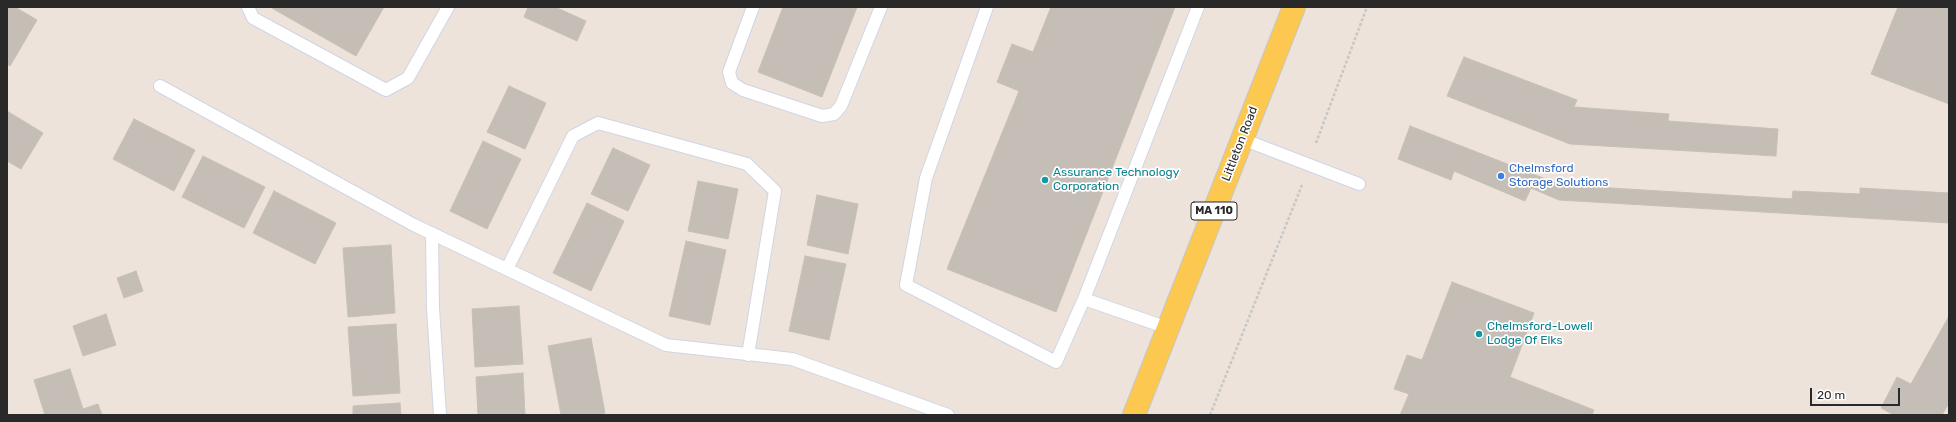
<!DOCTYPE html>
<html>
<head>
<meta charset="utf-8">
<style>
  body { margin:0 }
  #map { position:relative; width:1956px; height:422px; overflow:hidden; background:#ede3da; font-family:Rubik,sans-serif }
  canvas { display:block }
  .frame { position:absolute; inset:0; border:8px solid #292929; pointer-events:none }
  .scale { position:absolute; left:1810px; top:388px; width:90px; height:18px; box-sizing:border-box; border:2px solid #292929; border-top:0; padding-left:5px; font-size:12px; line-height:14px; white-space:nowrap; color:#292929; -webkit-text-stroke:3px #fff; paint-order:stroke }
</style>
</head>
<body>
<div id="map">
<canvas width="1956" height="422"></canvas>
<div class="frame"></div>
<div class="scale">20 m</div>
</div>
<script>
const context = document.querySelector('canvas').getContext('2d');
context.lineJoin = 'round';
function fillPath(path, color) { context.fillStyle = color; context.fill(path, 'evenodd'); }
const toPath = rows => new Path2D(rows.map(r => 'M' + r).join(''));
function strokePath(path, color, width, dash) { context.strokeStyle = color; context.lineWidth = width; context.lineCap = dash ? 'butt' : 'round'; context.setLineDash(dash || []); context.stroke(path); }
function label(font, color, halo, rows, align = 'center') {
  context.font = font + ' Rubik,sans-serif'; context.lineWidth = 3.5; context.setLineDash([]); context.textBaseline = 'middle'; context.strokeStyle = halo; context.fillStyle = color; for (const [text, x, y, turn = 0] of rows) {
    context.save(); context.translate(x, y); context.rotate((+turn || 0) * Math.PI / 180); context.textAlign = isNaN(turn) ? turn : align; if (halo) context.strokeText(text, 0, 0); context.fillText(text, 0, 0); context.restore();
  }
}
const building = toPath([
  [7,7,15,7,37,20,10,66,7,64,7,7],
  [270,7,384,7,356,56,270,7],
  [528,7,555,7,586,21,577,41,524,17,528,7],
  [783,7,857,7,822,97,758,72,783,7],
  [1051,7,1175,7,1056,312,947,269,1019,91,997,82,1012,44,1033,52,1051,7],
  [1898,7,1949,7,1949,104,1871,74,1898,7],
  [1464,57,1577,100,1574,107,1669,114,1668,121,1778,129,1776,156,1570,144,1447,96,1464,57],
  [509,86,546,103,525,149,487,132,509,86],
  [7,111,43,133,21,169,7,161,7,111],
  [134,119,195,150,174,191,113,159,134,119],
  [1410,126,1561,185,1792,199,1793,191,1860,194,1860,188,1949,193,1949,223,1559,200,1531,188,1525,201,1454,171,1451,180,1398,159,1410,126],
  [483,141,521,159,487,229,450,211,483,141],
  [613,148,650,165,628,211,591,194,613,148],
  [203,156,265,187,244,228,182,197,203,156],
  [698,181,738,189,728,239,688,231,698,181],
  [274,191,336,223,315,264,253,233,274,191],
  [817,195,858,204,848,254,807,245,817,195],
  [587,203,624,221,591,291,553,273,587,203],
  [686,241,726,250,710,325,669,316,686,241],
  [391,245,395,313,348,317,343,248,391,245],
  [805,256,846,264,829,340,789,331,805,256],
  [136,271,143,291,124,298,117,278,136,271],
  [1452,282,1534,313,1510,377,1594,410,1592,415,1400,415,1409,394,1394,389,1407,355,1422,360,1452,282],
  [519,306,523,364,475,367,472,309,519,306],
  [106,314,116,345,83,356,73,326,106,314],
  [1949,316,1949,403,1942,415,1894,415,1881,408,1897,377,1911,384,1949,316],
  [396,324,400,393,353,396,348,327,396,324],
  [591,338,605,413,595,415,561,415,548,346,591,338],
  [70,369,83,409,98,404,102,415,45,415,34,380,70,369],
  [523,373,525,415,478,415,476,377,523,373],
  [400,403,401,415,353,415,353,406,400,403]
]);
fillPath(building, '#c4beb6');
strokePath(building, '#c8c0b4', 1);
const lane = toPath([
  [248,7,253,18,386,90,408,78,448,7],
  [753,7,729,72,732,83,743,90,822,116,834,114,841,106,881,7],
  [987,7,926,178,906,285,1056,362,1084,299,1198,7],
  [160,86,414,225,666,345,792,359,948,415],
  [1242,139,1359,184],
  [432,233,433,308,440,415],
  [507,269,573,136,598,123,747,164,775,191,748,355],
  [1084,299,1168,328]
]);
const primary = toPath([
  [1134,415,1294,7]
]);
strokePath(lane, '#cfd5e4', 14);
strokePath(primary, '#c7c7c7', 24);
strokePath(toPath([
  [1316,143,1367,7],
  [1210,415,1302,185]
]), '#c7c7c7', 2.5, [3, 2]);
strokePath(lane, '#fff', 12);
strokePath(primary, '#fcc850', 22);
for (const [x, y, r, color] of [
  [1501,176,4,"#3f7fe0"],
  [1045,180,4,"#0f9aa8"],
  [1479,334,4,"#0f9aa8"]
]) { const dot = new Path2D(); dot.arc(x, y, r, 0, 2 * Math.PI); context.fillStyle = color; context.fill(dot); strokePath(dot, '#fff', 1.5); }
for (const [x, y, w] of [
  [1214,211,46]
]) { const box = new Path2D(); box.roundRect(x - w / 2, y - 9, w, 18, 3); context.fillStyle = '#fff'; context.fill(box); strokePath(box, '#292929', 1); }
label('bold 11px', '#292929', null, [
  ["MA 110",1214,211]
]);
label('12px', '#292929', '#fff', [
  ["Littleton Road",1240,144,-69]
]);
label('12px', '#366cbe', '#fff', [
  ["Chelmsford",1509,169],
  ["Storage Solutions",1509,183]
], 'left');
label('12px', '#0d838f', '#fff', [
  ["Assurance Technology",1053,173],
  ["Corporation",1053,187],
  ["Chelmsford-Lowell",1487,327],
  ["Lodge Of Elks",1487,341]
], 'left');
</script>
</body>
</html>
